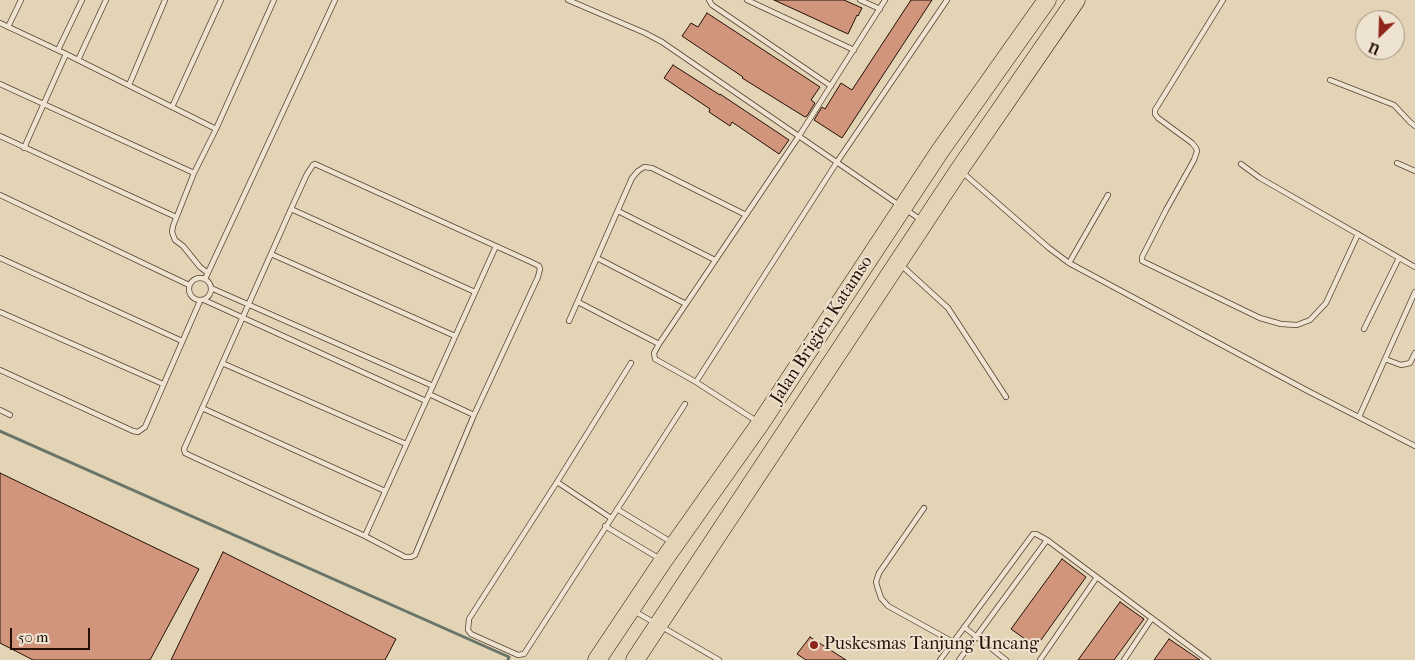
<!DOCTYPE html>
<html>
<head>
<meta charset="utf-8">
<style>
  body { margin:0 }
  #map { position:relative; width:1415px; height:660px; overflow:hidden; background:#e4d4b6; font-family:"IM FELL French Canon",serif }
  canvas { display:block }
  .north { position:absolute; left:1355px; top:10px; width:50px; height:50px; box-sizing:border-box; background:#ede3d0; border:1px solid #9d8f80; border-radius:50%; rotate:204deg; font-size:14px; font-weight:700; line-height:20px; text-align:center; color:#241007 }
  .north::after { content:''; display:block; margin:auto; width:18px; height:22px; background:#8f2418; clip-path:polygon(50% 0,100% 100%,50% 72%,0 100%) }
  .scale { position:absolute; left:10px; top:628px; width:80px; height:22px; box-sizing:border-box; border:2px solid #241007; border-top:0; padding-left:6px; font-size:15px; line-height:18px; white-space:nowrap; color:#241007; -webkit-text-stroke:4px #ede3d0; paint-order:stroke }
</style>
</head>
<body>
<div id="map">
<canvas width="1415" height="660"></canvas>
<div class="north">U</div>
<div class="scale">50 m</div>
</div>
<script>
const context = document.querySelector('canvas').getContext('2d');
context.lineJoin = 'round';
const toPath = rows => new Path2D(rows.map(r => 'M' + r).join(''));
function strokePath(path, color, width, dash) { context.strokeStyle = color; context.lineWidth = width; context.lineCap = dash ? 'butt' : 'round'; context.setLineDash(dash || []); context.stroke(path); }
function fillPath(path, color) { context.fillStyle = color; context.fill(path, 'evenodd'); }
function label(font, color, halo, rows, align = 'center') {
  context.font = font + ' "IM FELL French Canon",serif'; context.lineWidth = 4; context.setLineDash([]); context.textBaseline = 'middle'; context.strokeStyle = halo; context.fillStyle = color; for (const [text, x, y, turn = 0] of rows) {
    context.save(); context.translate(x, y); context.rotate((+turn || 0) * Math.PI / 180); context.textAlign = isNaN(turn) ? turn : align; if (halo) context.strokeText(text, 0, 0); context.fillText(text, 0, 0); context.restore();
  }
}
strokePath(toPath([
  [0,431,509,657,508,660]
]), '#687568', 3);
const building = toPath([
  [774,0,844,0,862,8,858,16,857,15,848,34,774,0],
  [911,0,932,0,842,138,814,120,822,107,825,109,841,83,852,90,911,0],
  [707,13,820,87,811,100,815,103,807,116,805,117,742,78,743,77,682,36,691,23,698,27,707,13],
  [673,65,720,95,720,94,789,140,779,154,732,122,730,126,709,112,710,109,664,78,673,65],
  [0,473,199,569,150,660,33,660,0,643,0,473],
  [223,552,396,639,385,660,171,660,223,552],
  [1062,559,1086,577,1036,647,1011,629,1062,559],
  [1120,602,1144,619,1114,660,1078,660,1120,602],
  [810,637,846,660,806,660,797,654,810,637],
  [1169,639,1200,660,1154,660,1169,639]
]);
fillPath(building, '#d1957c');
strokePath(building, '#241007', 1);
const lane = toPath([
  [568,0,645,33,662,42,899,205],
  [709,0,712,5,831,86],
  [747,0,854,50],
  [860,0,880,9],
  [1223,0,1155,110,1155,114,1158,118,1192,143,1196,148,1197,151,1194,160,1166,210,1142,257,1142,261,1260,318,1281,324,1297,325,1310,320,1326,303,1358,234],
  [0,23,66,54,216,129],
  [8,27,21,0],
  [58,50,82,0],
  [78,60,106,0],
  [1330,80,1394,105,1410,122,1415,126],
  [0,84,194,173],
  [129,85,165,0],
  [172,107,221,0],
  [0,136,176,217],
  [24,148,66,54],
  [1397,163,1415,171],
  [315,164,531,262,539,266,540,269,538,277,474,415,415,555,411,557,405,557,365,536,189,455,185,453,184,449,291,209,307,174,313,165,315,164],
  [1241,164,1260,178,1415,267],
  [962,172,1049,248,1069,263,1306,390,1415,446],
  [0,195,189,285],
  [291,209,475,292],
  [905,209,921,220],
  [618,211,715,260],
  [271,254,455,336],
  [0,258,182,341],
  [597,258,686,304],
  [1069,263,1108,195],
  [901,265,948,308,1006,397],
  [208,273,200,267,183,246,175,240,172,232,173,226,194,173,216,129,274,0],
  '189 289a11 11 0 1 1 22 0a11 11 0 1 1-22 0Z',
  [205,279,335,0],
  [211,288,433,386],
  [204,300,426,401],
  [578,302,659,344],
  [0,312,163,384],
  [569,321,632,178,638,171,644,167,652,168,746,215],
  [1364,329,1399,258],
  [1385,359,1401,365,1410,363,1415,353],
  [222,363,406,444],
  [631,363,557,482,469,619,468,630,471,634,518,655,524,654,685,404],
  [0,370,133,431,138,432,145,427,200,301],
  [696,382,837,162,947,0],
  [429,394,474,415],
  [202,408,385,491],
  [0,410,10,415],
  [1359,417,1415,292],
  [758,422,696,382,655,359,654,353,659,344,799,136,885,0],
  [557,482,611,518],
  [924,508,879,573,876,582,878,589,881,598,888,606,953,642],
  [617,509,671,542],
  [605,526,660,559],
  [365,536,496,246],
  [634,611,655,623],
  [662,627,719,660],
  [964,627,1006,660],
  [940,660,1033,534,1036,534,1047,540,1208,660],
  [959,660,1047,540],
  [1040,660,1097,577],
  [1124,660,1152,618]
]);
const highway = toPath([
  [597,660,663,561,760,424,940,151,1047,0],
  [635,660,959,170,1076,0]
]);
strokePath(lane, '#544133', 6);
strokePath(highway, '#241007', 19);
strokePath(lane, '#ede3d0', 4.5);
strokePath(highway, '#e4d4b6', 18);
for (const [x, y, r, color] of [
  [814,645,5,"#8f2418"]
]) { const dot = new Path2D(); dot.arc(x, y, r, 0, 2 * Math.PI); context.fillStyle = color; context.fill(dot); strokePath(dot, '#ede3d0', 2); }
label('18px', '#241007', '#ede3d0', [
  ["Jalan Brigjen Katamso",822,330,-57]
]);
label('18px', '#241007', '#ede3d0', [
  ["Puskesmas Tanjung Uncang",824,645]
], 'left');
</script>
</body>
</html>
